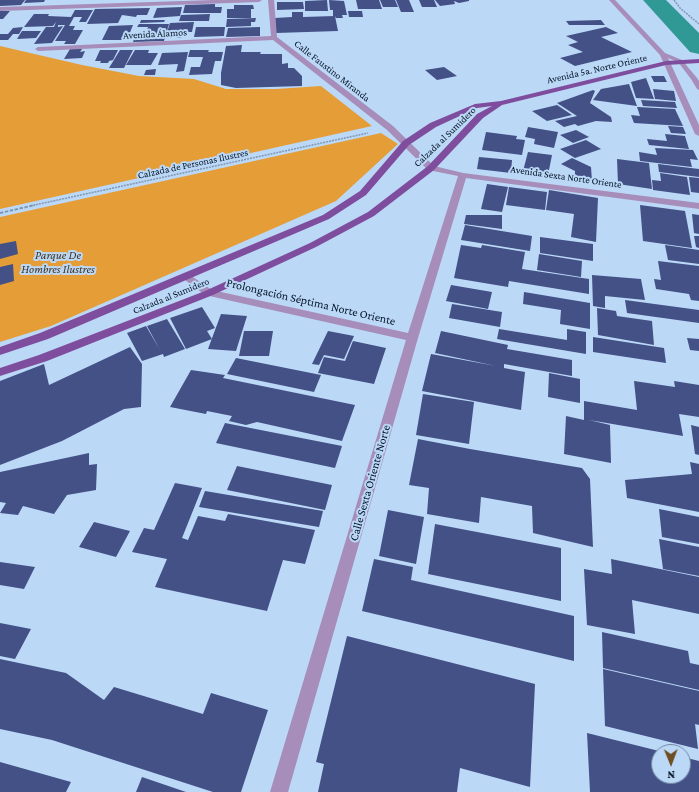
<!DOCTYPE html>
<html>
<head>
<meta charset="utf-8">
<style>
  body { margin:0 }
  #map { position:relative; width:699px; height:792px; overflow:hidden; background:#bcd8f7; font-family:"Crimson Pro",serif }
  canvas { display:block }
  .north { position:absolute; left:651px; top:744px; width:40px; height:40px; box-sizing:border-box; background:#bcd8f7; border:1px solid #728aa4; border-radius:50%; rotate:179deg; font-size:11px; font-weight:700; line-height:16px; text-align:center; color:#041527 }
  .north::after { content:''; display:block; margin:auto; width:14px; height:18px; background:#6e4e24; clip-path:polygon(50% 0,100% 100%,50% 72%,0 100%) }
</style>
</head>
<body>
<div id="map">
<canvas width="699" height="792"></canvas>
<div class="north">N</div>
</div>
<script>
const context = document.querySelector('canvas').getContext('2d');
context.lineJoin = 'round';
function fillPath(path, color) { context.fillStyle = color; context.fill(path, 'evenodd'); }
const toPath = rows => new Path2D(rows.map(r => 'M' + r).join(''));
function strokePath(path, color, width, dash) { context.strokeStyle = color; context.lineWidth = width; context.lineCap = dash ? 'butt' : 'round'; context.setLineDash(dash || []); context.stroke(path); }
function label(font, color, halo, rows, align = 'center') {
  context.font = font + ' "Crimson Pro",serif'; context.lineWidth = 4; context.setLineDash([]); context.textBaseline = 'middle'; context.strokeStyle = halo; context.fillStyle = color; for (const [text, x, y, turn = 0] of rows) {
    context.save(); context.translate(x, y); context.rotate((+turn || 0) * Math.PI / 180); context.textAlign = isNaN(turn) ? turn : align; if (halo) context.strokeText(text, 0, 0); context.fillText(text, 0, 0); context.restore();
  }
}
fillPath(toPath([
  [0,46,82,65,139,76,194,79,226,89,276,89,321,86,372,126,0,209],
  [381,133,398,144,336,201,51,326,0,342,0,217]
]), '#e59d37');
fillPath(toPath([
  [643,0,666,0,699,33,699,54,690,52,643,0]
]), '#319995');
fillPath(toPath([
  [0,0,25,0,21,5,0,6],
  [26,0,45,0,44,2,24,3],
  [327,0,328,11,305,11,305,1],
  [329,0,344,1,347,15,342,15,343,18,336,18,335,16,333,16,333,10,330,10],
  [356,0,379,0,382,9,358,9],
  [380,0,395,0,398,7,383,7],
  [396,0,409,0,414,12,401,12],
  [419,0,434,0,437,7,422,7],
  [435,0,469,0,469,1,459,3,454,1,455,4,440,6],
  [277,2,303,2,304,9,277,10],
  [215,4,215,7,222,7,221,13,183,13,185,5],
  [234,5,253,5,254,9,251,9,251,18,227,18,227,9,234,9],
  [182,7,180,16,153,18,157,8],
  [150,8,147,15,137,15,136,17,122,15,118,23,87,24,95,9],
  [75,10,93,10,86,22,79,22,82,17,74,17,69,26,75,26,73,30,83,30,75,44,64,44,66,41,55,41,65,25,58,25,58,27,63,26,52,43,34,44,46,27,54,27,56,22,53,26,24,27,34,14,49,14,48,16,71,17],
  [0,11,10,11,3,19,0,19],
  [348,11,362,11,363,17,349,17],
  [292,12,303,12,303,17,335,16,338,31,276,33,275,18,292,17],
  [210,14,209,21,179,21,181,15],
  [256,18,255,22,251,22,251,26,226,27,227,19],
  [141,20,165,20,164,22,140,23],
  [601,20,605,25,569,25,566,21],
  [194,22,192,32,182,32,181,38,165,38,170,23],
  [139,24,169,24,164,41,133,42,136,34,146,34,148,27,137,27],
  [133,25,127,40,102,40,109,26],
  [23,27,19,34,13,34,8,40,0,40,0,34,8,34,13,28],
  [196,27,225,27,224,36,194,37],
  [260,27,260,36,226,37,228,28],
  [606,27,618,33,601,37,632,52,575,66,560,58,583,52,568,45,578,42,566,36],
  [22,31,41,31,36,38,17,39],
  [242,45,241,52,261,52,260,54,282,54,282,64,288,63,288,68,294,68,302,76,302,86,236,88,221,85,221,73,226,46],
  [70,49,82,49,80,52,85,51,82,58,64,59],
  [100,50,118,50,113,60,109,61,108,63,100,63,101,61,95,61],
  [120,50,133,50,124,68,109,68],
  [135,50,149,50,148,53,158,53,151,65,126,65],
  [190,50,209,50,208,52,223,52,221,61,215,61,212,74,189,75,191,67,200,67,203,57,188,57],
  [188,52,184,71,176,72,178,64,158,65,162,53],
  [444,67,457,76,437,80,425,70],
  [156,69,155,75,144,75,146,70],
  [651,76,664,76,667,82,654,82],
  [646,78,654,99,636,98,631,82],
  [629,84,637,106,593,100,601,89],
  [653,89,674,91,676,101,655,99],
  [593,90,595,91,590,103,611,117,612,122,596,121,578,126,575,124,564,127,555,121,577,116,557,103],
  [641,100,675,102,677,108,643,106],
  [557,105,572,115,547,121,532,111],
  [637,107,675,109,683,126,634,123,631,115,640,116],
  [668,126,683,127,686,134,671,133],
  [528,127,558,132,554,148,534,144,535,139,525,137],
  [576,130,589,137,573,143,560,135],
  [486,132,517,136,516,139,525,140,522,155,482,150],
  [665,134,685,136,689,149,649,145,647,139,667,141],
  [586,140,601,149,575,158,560,149],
  [655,148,693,150,698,160,690,159,692,167,640,161,639,152,657,155],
  [528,152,552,155,548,175,523,171],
  [479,157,512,160,511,173,477,169],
  [572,158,591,167,592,181,575,179,575,171,561,164],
  [617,159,649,163,652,189,618,184],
  [658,164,699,169,699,177,659,172],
  [660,173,687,177,690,195,653,190,652,180,661,181],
  [689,177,699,178,699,193,691,192],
  [487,184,508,187,502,212,481,209],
  [509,187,547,192,545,210,506,205],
  [549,190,598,198,596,242,571,237,574,214,546,210],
  [640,205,685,211,692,248,643,241],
  [692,214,699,215,699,234,694,233],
  [466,215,502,215,502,229,464,224],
  [465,225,532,236,530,251,461,240],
  [694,236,699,236,699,248,696,247],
  [540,237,593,244,593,261,540,253],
  [16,241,18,254,0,259,0,244],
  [461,245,481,248,482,245,525,252,522,269,589,279,589,294,509,281,508,287,454,278],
  [665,245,699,250,699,264,668,260],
  [539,254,582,261,581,277,537,270],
  [658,261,699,266,699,301,691,300,689,294,656,289,654,279,661,280],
  [13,264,14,281,0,285,0,267],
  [592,275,641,279,645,300,605,296,605,308,593,306],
  [451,285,492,292,488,309,446,301],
  [524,292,590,303,590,329,560,324,561,310,523,304],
  [625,300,699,310,699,323,627,313],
  [452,304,502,312,500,327,449,318],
  [202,307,215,328,207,331,212,339,186,349,170,318],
  [597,308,616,311,617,316,652,321,654,345,598,335],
  [221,314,247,316,236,351,208,349],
  [167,319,185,349,164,357,163,354,142,361,127,333,146,326,160,350,147,326],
  [499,329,567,340,567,329,586,332,586,354,497,339],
  [244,331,273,331,269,356,239,356],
  [328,331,354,336,344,359,324,355,319,365,312,364],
  [441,331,508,345,507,349,572,360,572,376,504,364,504,368,525,372,521,410,422,391,431,354,496,366,435,353],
  [593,337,664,348,666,363,593,352],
  [687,338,699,339,699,351,690,350],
  [353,341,386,348,374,384,318,373,324,357,345,361],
  [130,347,142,364,141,407,124,409,62,441,0,465,0,381,44,364,49,385],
  [236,358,321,375,314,392,227,374],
  [191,370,225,375,223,378,355,405,342,441,257,422,246,425,229,421,232,416,207,411,206,414,170,407],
  [549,373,580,379,580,403,548,397],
  [634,381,675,387,674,381,699,385,699,417,679,414,683,436,589,420,610,425,611,463,564,454,566,416,584,420,584,401,637,410],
  [423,394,474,402,469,444,416,435],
  [225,423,342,446,335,468,216,443],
  [691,425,699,427,699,455,695,454],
  [418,439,470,449,582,468,590,479,593,547,533,533,532,506,481,497,479,523,427,514,429,488,409,485],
  [89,453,89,465,97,464,96,490,67,495,54,514,23,506,18,515,0,513,6,503,0,502,0,472],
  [690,462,699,464,699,512,627,498,625,480,692,474],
  [237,466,332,485,325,510,227,490],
  [175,483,202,488,182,538,188,540,198,516,225,521,228,514,315,530,305,564,283,560,267,611,155,587,167,559,132,552,144,528,154,530],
  [205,491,323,511,319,527,199,507],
  [659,509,699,517,699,544,662,537],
  [388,510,424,517,416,564,379,556],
  [94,522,130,531,116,557,79,547],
  [435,524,561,548,561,601,428,574],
  [659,539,699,547,699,576,663,569],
  [374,559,413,567,411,580,574,616,574,661,362,611],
  [611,559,699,577,699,614,632,600,635,634,587,625,584,569,612,574],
  [0,562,35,567,24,589,0,585],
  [0,623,31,629,15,659,0,656],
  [602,632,688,651,690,663,699,665,699,690,603,668],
  [347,636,535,684,530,787,460,768,457,792,318,792,324,764,316,762],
  [0,659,66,673,104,700,114,687,203,714,211,693,268,710,241,792,213,792,52,740,0,729],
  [603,669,699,691,699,725,695,724,698,749,605,726],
  [587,733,659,751,659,776,683,776,683,757,699,761,699,792,590,792],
  [0,762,71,782,66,792,0,792],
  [142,777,186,792,136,792]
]), '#435186');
strokePath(toPath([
  [674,0,680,8,699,24],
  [30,206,368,133]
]), '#7f97b2', 1.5, [2, 1]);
strokePath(toPath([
  [0,213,35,205]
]), '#7f97b2', 2, [3.5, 1.5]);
fillPath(toPath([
  [213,0,262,0,259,2,0,11,0,7,213,0],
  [268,0,274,0,277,37,393,126,434,166,463,173,699,203,699,209,466,178,418,338,288,792,270,792,406,340,205,295,181,277,186,274,190,275,212,290,408,333,458,176,428,170,387,130,273,40,38,51,35,49,38,47,271,36,268,0],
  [609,0,615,0,665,53,682,60,697,78,699,81,699,90,697,89,691,79,678,62,668,58,699,125,699,136,695,134,660,55,609,0]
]), '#a78db9');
fillPath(toPath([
  [699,59,699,63,666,65,502,105,483,118,434,170,374,216,316,247,213,295,47,361,0,376,0,368,39,355,205,291,310,243,368,212,428,166,477,114,492,106,477,108,436,127,409,145,366,195,329,219,48,339,0,355,0,347,40,333,323,215,360,191,403,141,430,123,475,104,501,101,666,61,699,59]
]), '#7f4d9d');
label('10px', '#041527', '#bcd8f7', [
  ["Avenida Álamos",155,34,-3],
  ["Avenida 5a. Norte Oriente",597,69,-13],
  ["Calle Faustino Miranda",332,71,38],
  ["Calzada al Sumidero",445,137,-44],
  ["Calzada de Personas Ilustres",193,164,-12],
  ["Avenida Sexta Norte Oriente",566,177,8],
  ["Calzada al Sumidero",171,296,-22]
]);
label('italic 12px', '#40311e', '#bcd8f7', [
  ["Parque De",58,255],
  ["Hombres Ilustres",58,269]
]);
label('12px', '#041527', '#bcd8f7', [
  ["Prolongación Séptima Norte Oriente",311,302,13],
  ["Calle Sexta Oriente Norte",370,483,-74]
]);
</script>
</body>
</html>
